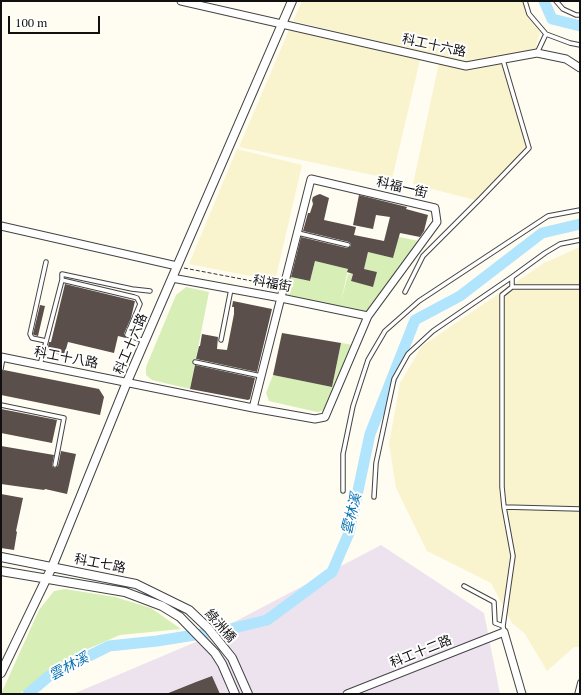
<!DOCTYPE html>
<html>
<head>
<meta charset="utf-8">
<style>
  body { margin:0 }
  #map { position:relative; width:581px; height:695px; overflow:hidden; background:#fffcf2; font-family:"PT Serif",serif }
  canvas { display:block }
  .frame { position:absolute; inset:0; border:2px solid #101010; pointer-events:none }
  .scale { position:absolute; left:8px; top:16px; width:92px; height:18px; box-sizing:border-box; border:2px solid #101010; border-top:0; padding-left:5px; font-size:12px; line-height:14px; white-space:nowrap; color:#101010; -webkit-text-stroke:3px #fff; paint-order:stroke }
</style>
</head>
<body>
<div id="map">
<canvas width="581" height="695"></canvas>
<div class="frame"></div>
<div class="scale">100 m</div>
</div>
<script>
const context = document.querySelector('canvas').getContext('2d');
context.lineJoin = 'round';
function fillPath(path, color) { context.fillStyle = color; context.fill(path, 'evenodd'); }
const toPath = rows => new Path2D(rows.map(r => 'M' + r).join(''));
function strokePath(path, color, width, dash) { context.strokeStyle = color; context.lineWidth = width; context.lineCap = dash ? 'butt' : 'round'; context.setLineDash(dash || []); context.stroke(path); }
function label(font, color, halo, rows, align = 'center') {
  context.font = font + ' "PT Serif","Noto Sans TC",serif'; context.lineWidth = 4; context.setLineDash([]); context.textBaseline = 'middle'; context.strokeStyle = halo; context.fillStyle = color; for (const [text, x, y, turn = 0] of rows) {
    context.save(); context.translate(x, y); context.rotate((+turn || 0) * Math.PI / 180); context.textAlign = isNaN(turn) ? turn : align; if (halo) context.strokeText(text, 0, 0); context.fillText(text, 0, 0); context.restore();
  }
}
fillPath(toPath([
  [381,545,484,613,500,694,73,694,198,641]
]), '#ede3ef');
fillPath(toPath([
  [302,1,523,1,528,17,540,32,535,49,464,62,293,21],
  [289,30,420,60,392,179,239,147],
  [439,63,472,70,501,63,527,148,475,200,413,184],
  [237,149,302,165,275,281,189,264],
  [580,247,580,647,574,647,547,671,525,634,512,623,491,583,427,551,396,488,389,444,400,383,422,346,544,263]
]), '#f9f3ce');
fillPath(toPath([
  [399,237,419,241,368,316,285,299,291,277,310,281,315,261,348,269,341,302,348,274,353,274,351,281,373,286,377,272,364,269,368,252,393,258],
  [186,287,209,292,190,389,152,380,146,375,146,367,176,295],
  [341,343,353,345,330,402,322,411,317,412,269,401,266,393,273,375,332,387],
  [65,589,115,597,151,608,181,629,120,635,76,654,19,694,1,694,39,610,54,591]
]), '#d7efb6');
strokePath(toPath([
  [544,1,552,19,580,26],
  [28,694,49,676,109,646,157,641,226,630,267,620,332,572,349,533,370,434,415,320,460,296,542,233,580,224]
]), '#b0e5fd', 11);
fillPath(toPath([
  [320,194,329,198,324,220,356,227,354,235,384,241,390,217,376,215,373,229,353,225,359,195,407,207,406,209,428,215,424,231,420,237,400,233,393,258,368,252,364,269,377,272,373,287,351,281,353,274,347,272,348,269,315,261,310,281,291,277,301,237,347,248,351,246,351,244,349,242,303,231,308,213,310,213,313,204,312,200,313,197,317,195],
  [65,284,135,301,131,318,124,334,126,338,118,336,114,353,68,342,64,356,47,351,49,342,51,342],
  [233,301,272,309,257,372,196,359,199,346,200,346,202,334,218,337,217,349,227,350,234,314,234,307,232,307],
  [40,305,45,306,38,336,34,335,33,334],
  [282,333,341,343,332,387,273,375],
  [195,365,255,378,250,399,248,400,190,389],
  [4,370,99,389,104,397,100,415,1,395,1,372],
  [1,409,57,420,52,443,1,433],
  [1,446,54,455,52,466,55,468,58,466,61,451,76,454,67,494,45,489,44,490,1,484],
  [1,494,23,498,16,531,17,532,14,550,1,548],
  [212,676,220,694,166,694,196,682]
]), '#5a4f4a');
const service = toPath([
  [525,1,529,14,546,34,570,43,580,45],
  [556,1,563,9,576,15,580,15],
  [537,53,546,34],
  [298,233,348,245],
  [46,262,30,334,32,338,46,341],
  [62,280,134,297,137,298,140,304,127,335,144,341],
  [512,287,580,287],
  [405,292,423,256,480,199,529,148,503,60],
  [221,340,231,289],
  [195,362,261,376],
  [40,365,62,280,62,274,132,289,150,291],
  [1,369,3,357],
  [1,405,64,418,55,465],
  [343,491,343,454,353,406,368,360,385,331,419,301,548,216,580,210],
  [374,497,376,463,394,379,408,354,433,331,512,277],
  [504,507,580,509],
  [464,586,494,602,495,623,503,626],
  [504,632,503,626,513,556,504,507,502,487,502,295,512,287,512,277,545,253,560,244,580,240],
  [577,694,580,682]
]);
const minor = toPath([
  [181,1,466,66,537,53,566,59,580,68],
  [1,226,177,266],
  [172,278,281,298,368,316],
  [1,357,253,408,315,419,325,417,368,316,437,222,435,208,311,179,253,408],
  [347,694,504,632,522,694]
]);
const tertiary = toPath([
  [1,557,136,584,189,610,208,628,232,658,248,694],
  [1,571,125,592,162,606,180,617,215,653,222,664,235,694],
  [1,673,52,567,127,382,292,1]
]);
strokePath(service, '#434343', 5.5);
strokePath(minor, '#434343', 9);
strokePath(tertiary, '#434343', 10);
strokePath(toPath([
  [184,268,268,284]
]), '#323232', 1, [4, 2]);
strokePath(service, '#fff', 3.5);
strokePath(minor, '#fff', 7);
strokePath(tertiary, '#fff', 8);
label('13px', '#101010', '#fff', [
  ["科工十六路",434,46,12],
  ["科福一街",402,188,13],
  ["科福街",272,284,11],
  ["科工十六路",131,344,-67],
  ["科工十八路",66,358,11],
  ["科工七路",100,564,11],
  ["綠洲橋",220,626,49],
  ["科工十二路",421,652,-22]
]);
label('italic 14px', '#0972b1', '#fff', [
  ["雲林溪",352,514,-76],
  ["雲林溪",69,667,-28]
]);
</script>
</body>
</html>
